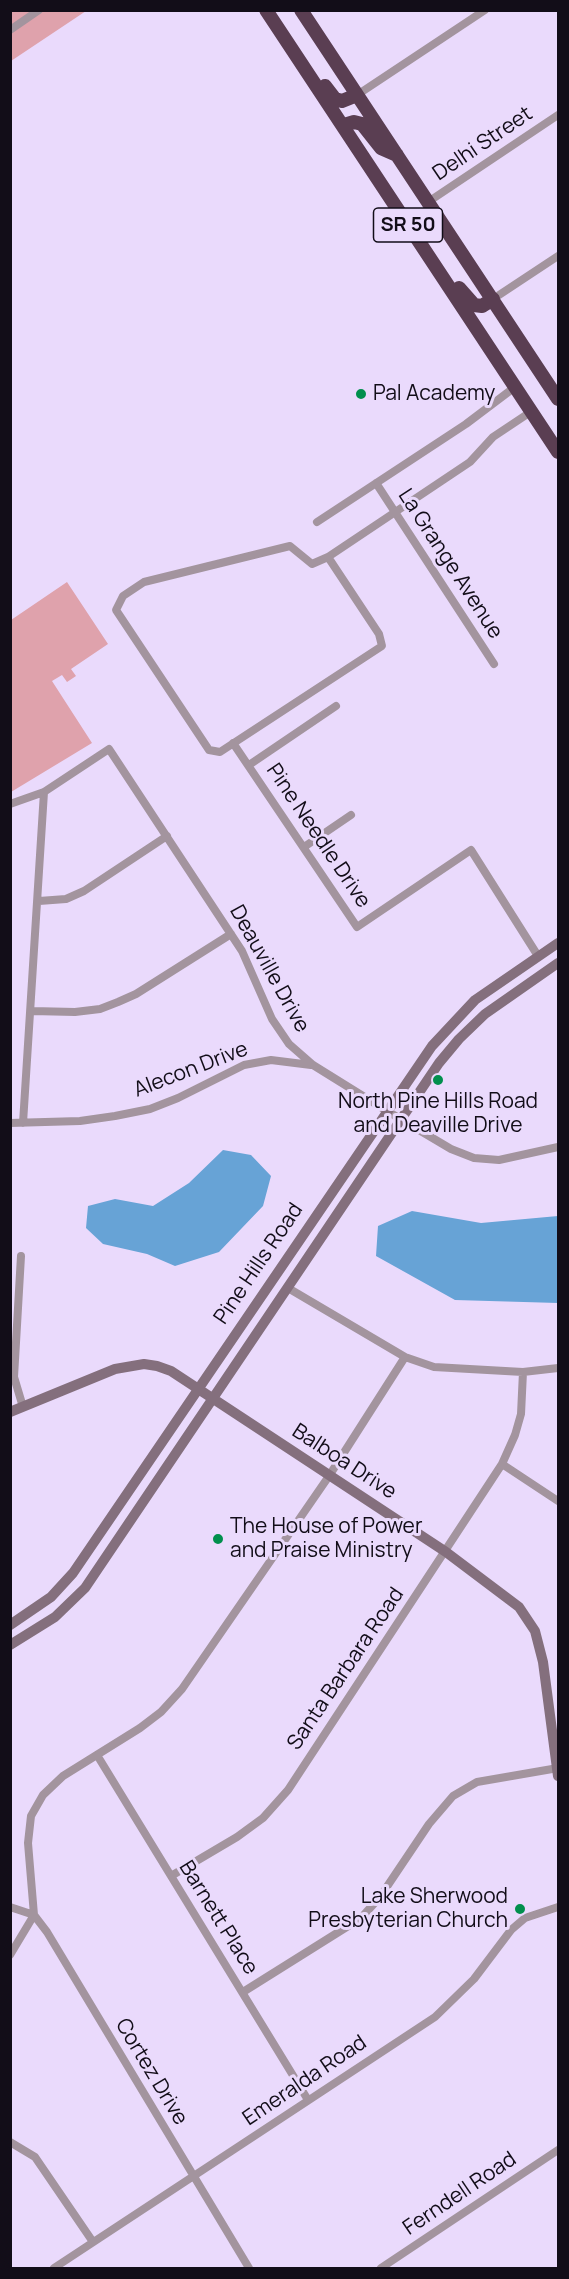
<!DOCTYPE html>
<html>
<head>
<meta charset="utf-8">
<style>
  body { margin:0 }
  #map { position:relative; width:569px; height:2279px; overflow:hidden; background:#eadafc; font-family:Manrope,sans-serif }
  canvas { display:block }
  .frame { position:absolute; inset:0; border:12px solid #120d18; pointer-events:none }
</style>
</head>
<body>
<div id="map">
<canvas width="569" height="2279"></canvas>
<div class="frame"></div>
</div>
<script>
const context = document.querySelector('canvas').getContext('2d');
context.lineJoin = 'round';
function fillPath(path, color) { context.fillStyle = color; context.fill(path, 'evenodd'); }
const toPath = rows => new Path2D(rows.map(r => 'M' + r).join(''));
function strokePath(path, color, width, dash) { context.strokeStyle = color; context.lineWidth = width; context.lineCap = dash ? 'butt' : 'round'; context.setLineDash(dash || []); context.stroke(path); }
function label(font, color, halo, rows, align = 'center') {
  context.font = font + ' Manrope,sans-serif'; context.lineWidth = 6; context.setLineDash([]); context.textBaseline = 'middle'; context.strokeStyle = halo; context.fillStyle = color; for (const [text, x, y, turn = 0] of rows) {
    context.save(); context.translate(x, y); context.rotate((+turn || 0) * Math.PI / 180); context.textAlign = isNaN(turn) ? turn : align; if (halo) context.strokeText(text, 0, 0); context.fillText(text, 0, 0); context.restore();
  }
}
fillPath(toPath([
  [11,11,86,11,11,61],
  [67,582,108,644,71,669,76,676,67,682,62,675,52,681,92,743,11,792,11,620]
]), '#dfa2ac');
fillPath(toPath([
  [223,1150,251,1155,271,1176,263,1206,219,1252,175,1266,147,1254,103,1244,86,1228,88,1206,115,1199,153,1206,189,1183],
  [412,1211,481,1223,558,1216,558,1303,455,1300,376,1256,378,1226]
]), '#67a3d6');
strokePath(toPath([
  [10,30,39,10],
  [357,95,485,10],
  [428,202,558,115],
  [493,299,558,256],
  [376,483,494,664],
  [317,522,466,424,515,387],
  [328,557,379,634,382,646,220,752,209,750,116,610,123,596,144,582,290,546,312,564,328,557,470,462,493,437,532,411],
  [233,743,357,927,471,850,538,956],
  [249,765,336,706],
  [10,804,44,792,109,749,242,951,272,1019,289,1044,313,1065,387,1111,451,1149,474,1158,499,1160,558,1147],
  [304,847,351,815],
  [39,901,66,899,84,891,167,836],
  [32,1011,75,1012,100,1009,118,1002,136,994,231,934],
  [10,1123,80,1121,115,1116,150,1109,178,1098,244,1065,271,1060,311,1065],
  [23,1123,44,792],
  [21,1256,14,1377,23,1407],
  [288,1288,405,1357,434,1367,523,1372,558,1368],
  [502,1464,558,1501],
  [97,1755,308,2100],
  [171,1876,237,1837,263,1818,288,1790,502,1464,515,1435,521,1414,523,1372],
  [10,1907,34,1915,47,1932,249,2268],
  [10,1955,34,1915,28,1843,31,1816,43,1795,63,1776,140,1728,161,1712,182,1689,329,1476,405,1357],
  [243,1992,361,1918,380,1897,429,1824,453,1796,477,1782,558,1768],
  [10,2142,35,2157,93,2242],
  [54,2268,435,2017,474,1979,511,1930,525,1918,558,1907],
  [381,2268,558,2150]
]), '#a3949e', 8);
strokePath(toPath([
  [10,1412,115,1369,144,1364,157,1366,171,1371,446,1552,519,1607,535,1631,543,1662,558,1776],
  [10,1625,51,1597,73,1573,432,1046,475,1000,558,943],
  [10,1645,55,1617,85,1588,439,1063,459,1039,485,1014,558,963]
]), '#846f7d', 10);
strokePath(toPath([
  [266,10,558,452],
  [301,10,558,399],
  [325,86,335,99,342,101,357,95],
  [344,125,354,122,362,124,381,148,397,155],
  [459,288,474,305,482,306,493,299]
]), '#5a3e52', 14);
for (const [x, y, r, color] of [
  [361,394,6,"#018f4d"],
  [438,1080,6,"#018f4d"],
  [218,1539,6,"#018f4d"],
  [520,1909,6,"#018f4d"]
]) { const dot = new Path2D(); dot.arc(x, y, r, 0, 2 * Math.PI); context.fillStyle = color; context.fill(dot); strokePath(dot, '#eadafc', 2); }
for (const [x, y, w] of [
  [408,225,69]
]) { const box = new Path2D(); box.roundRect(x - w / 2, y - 17, w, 34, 4.5); context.fillStyle = '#eadafc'; context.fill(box); strokePath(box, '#120d18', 1.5); }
label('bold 20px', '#120d18', null, [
  ["SR 50",408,225]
]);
label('21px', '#120d18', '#eadafc', [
  ["Delhi Street",483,144,-34],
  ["La Grange Avenue",450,564,57],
  ["Pine Needle Drive",318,836,56],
  ["Deauville Drive",269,969,61],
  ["Alecon Drive",191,1070,-21],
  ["Pine Hills Road",259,1264,-56],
  ["Balboa Drive",344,1462,33],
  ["Santa Barbara Road",346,1669,-56],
  ["Barnett Place",218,1918,58],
  ["Cortez Drive",151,2072,59],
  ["Emeralda Road",305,2081,-34],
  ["Ferndell Road",460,2194,-34]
]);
label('21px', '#120d18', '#eadafc', [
  ["Pal Academy",373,394],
  ["North Pine Hills Road",438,1102,"center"],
  ["and Deaville Drive",438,1126,"center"],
  ["The House of Power",230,1527],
  ["and Praise Ministry",230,1551],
  ["Lake Sherwood",508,1897,"right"],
  ["Presbyterian Church",508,1921,"right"]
], 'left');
</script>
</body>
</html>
